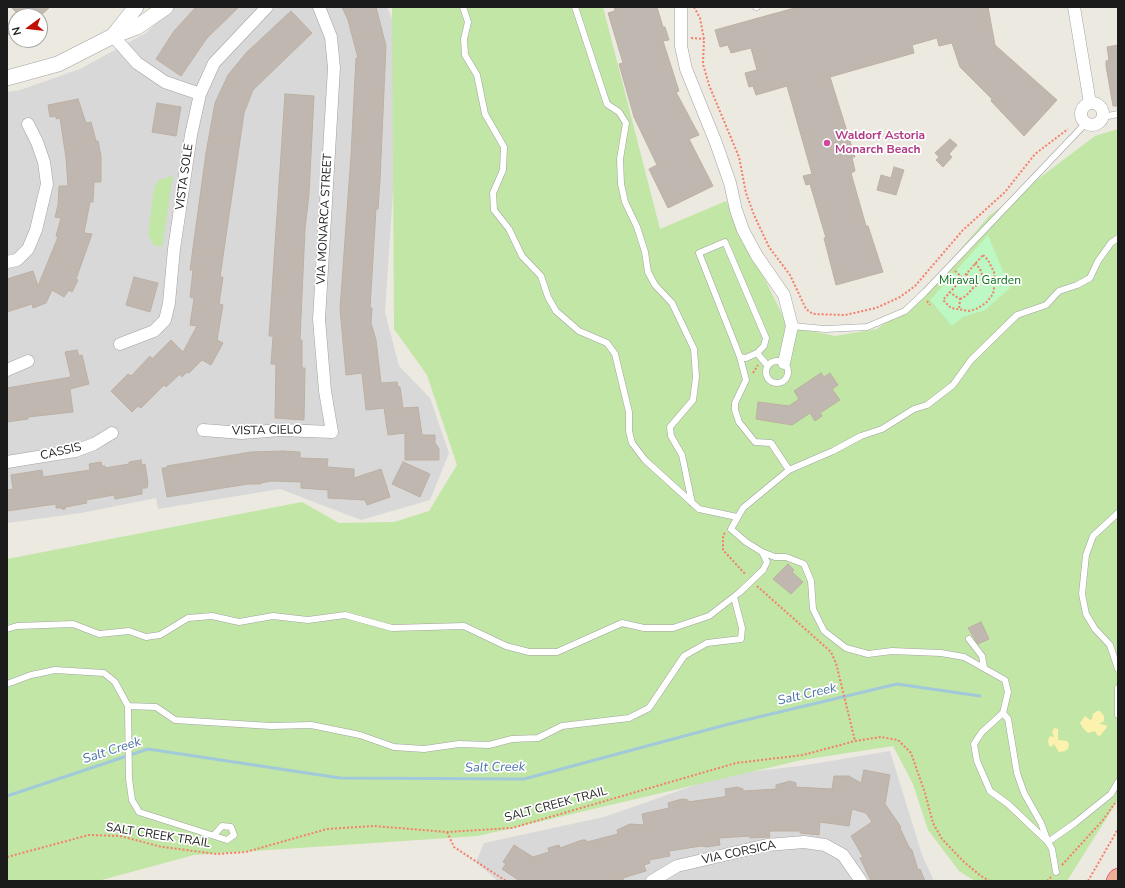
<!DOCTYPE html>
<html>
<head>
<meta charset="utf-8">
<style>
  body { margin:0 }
  #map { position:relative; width:1125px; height:888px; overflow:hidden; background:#ece9e0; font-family:"Nunito Sans",sans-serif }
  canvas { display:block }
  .frame { position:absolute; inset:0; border:8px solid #1b1b1b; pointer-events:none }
  .north { position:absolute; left:8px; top:8px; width:40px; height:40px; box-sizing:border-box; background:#fff; border:1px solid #a4a4a4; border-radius:50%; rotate:255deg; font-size:11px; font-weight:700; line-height:16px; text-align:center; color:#1b1b1b }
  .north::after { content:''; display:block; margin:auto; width:14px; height:18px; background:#c10f04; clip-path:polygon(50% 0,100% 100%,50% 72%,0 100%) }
</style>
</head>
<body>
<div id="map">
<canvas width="1125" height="888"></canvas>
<div class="frame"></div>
<div class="north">N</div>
</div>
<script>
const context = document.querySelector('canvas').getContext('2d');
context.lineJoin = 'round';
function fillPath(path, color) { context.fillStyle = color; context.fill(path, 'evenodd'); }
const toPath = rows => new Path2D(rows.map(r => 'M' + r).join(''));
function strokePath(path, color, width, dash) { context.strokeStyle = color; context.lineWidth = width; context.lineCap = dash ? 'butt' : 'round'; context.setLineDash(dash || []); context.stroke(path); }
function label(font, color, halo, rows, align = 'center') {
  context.font = font + ' "Nunito Sans",sans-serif'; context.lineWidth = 3.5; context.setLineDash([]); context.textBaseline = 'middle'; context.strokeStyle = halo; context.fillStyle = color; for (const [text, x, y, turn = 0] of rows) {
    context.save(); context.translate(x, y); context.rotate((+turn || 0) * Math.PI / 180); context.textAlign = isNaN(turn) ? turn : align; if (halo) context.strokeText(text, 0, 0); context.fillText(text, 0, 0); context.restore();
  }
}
fillPath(toPath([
  [173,7,387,7,397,30,401,71,385,312,399,366,430,398,449,453,430,500,361,520,280,489,158,509,156,498,81,513,7,523,7,92,20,90,80,69,146,33],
  [890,751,922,855,934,881,498,881,476,862,484,843,604,817,724,775,807,765]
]), '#d9d8d8');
fillPath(toPath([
  [392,7,603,7,660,229,726,201,788,326,835,336,877,329,927,288,989,216,1095,136,1118,129,1118,800,1067,881,975,881,959,871,928,830,913,784,893,746,802,760,478,836,194,855,98,881,7,881,7,559,302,502,339,523,394,522,429,511,457,465,427,375,394,329],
  [173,176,162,247,154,245,148,235,154,187,159,180]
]), '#c2e6a6');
fillPath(toPath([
  [1097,711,1100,711,1104,716,1104,721,1099,724,1106,725,1107,727,1100,736,1097,735,1095,731,1088,733,1083,728,1080,723,1085,716,1090,720,1092,719,1093,714],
  [1054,728,1058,729,1058,740,1067,741,1069,744,1068,749,1065,751,1059,752,1054,744,1051,747,1049,746,1048,740,1050,736,1054,737,1052,732]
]), '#fdf2ad');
fillPath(toPath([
  [988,235,1010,288,985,310,963,317,952,326,930,300]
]), '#bcf7c4');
strokePath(toPath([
  [7,796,148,749,340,778,524,779,729,724,897,684,980,696]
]), '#a1c9da', 3);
const building = toPath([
  [11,7,50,7,40,16,20,16,11,7],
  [196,7,239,7,207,38,181,76,156,59,174,31,196,7],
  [342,7,376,7,386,46,380,180,378,209,376,209,370,308,372,308,371,323,376,340,381,383,397,382,398,387,400,387,403,408,418,407,422,435,435,435,435,443,439,449,439,460,405,460,405,433,388,435,384,408,366,410,362,373,346,375,340,309,351,155,356,58,358,58,348,20,342,7],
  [614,7,657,7,663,27,665,27,669,40,663,41,679,91,676,92,699,135,689,139,713,186,668,208,649,169,657,165,634,117,619,64,623,63,608,13,615,11,614,7],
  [798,7,988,7,995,45,1057,100,1024,136,991,101,992,99,960,67,952,43,939,46,937,38,912,45,914,53,830,77,855,157,852,157,855,171,851,173,866,226,868,226,883,272,836,285,824,238,826,238,810,184,806,185,803,176,812,174,787,86,756,95,753,86,749,87,745,73,757,70,751,48,731,53,728,45,720,47,715,30,798,7],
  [291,11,312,33,253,90,244,113,220,277,223,277,219,304,223,305,217,340,223,343,211,365,202,360,189,373,187,372,182,377,180,374,166,387,164,385,141,408,138,406,132,412,111,391,128,374,131,376,150,356,152,359,171,340,183,352,197,326,190,325,194,298,190,297,193,270,190,270,206,153,215,103,228,75,246,53,291,11],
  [14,22,16,31,7,35,7,24,14,22],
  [1118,45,1118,106,1113,106,1106,66,1106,61,1109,60,1107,47,1118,45],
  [285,94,314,96,309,194,305,229,300,340,302,340,302,368,305,368,304,420,275,418,276,364,271,364,273,336,269,336,285,94],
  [78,99,86,123,91,122,96,141,98,141,101,156,101,182,94,182,93,202,90,202,84,233,92,234,76,279,78,280,72,292,69,290,64,297,52,290,46,303,33,308,32,304,7,312,7,279,33,271,38,286,58,237,56,236,61,218,55,217,58,205,59,186,68,186,66,158,60,118,56,119,56,116,50,117,48,105,78,99],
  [157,103,181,107,176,136,152,132,157,103],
  [950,139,957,145,949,154,952,157,943,167,936,160,939,157,935,153,950,139],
  [894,167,904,170,896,195,877,190,881,175,891,178,894,167],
  [134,277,158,283,150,312,126,305,134,277],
  [77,350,79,356,82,355,89,384,70,389,73,412,28,417,28,419,7,422,7,388,71,377,65,352,77,350],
  [821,373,824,377,830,373,838,385,832,389,840,400,820,413,822,416,815,421,810,413,792,425,756,419,758,402,789,406,799,399,794,391,821,373],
  [283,451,300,452,300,458,328,459,327,467,354,469,354,478,381,469,390,497,367,505,365,500,328,498,328,490,301,488,301,482,271,481,261,483,261,484,248,484,167,497,162,468,167,468,167,466,251,452,283,451],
  [141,460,142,465,145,464,148,483,147,488,142,488,142,494,115,499,114,495,86,500,87,503,66,507,64,510,61,508,56,508,56,504,7,511,7,490,13,489,11,475,42,470,43,477,90,470,89,464,101,462,102,466,105,466,105,468,129,464,129,462,141,460],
  [403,462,430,474,420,497,392,484,403,462],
  [788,564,794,570,792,572,803,582,791,594,773,579,788,564],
  [981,622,989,639,978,644,968,628,981,622],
  [864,770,890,775,885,804,901,827,900,828,909,847,912,850,918,870,920,869,925,881,871,881,860,858,863,857,851,836,872,822,866,813,852,809,849,826,820,822,819,835,800,833,800,831,769,831,770,837,750,838,750,836,719,838,720,845,707,847,701,846,669,851,670,856,649,860,650,863,644,865,646,871,623,878,624,881,520,881,502,869,506,864,503,862,514,845,533,857,549,852,548,848,559,845,560,848,582,840,586,840,587,842,618,834,617,830,630,824,644,825,642,814,669,808,668,803,682,799,688,800,688,802,723,797,726,796,725,789,737,787,743,789,743,791,776,789,776,785,790,781,796,783,796,787,832,789,834,776,849,776,861,783,864,770]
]);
fillPath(building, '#c0b8b0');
strokePath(building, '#bdb0a3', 1);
const service = toPath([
  [463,7,468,22,464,39,465,55,477,75,485,114,504,147,503,170,493,193,494,210,509,229,522,256,541,276,548,297,556,311,579,331,607,343,615,354,629,412,629,431,632,443,645,460,699,509,737,517],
  [575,7,607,104,619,112,626,123,620,159,621,184,625,202,637,227,645,252,648,272,655,285,672,303,694,349,696,377,693,400,670,427,671,436,682,455,692,503],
  [756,7,757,7],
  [1103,117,1118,114],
  [792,326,825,329,867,327,905,311,925,292,1085,124],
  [757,353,764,346,766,338,725,242,699,253,740,357,746,358,757,353,767,365],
  [740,357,746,380,735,403,735,410,739,422,755,442,771,443,789,470],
  '766 372a11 11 0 1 1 22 0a11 11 0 1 1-22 0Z',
  [1118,513,1093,536,1086,555,1082,594,1086,614,1095,629,1110,645,1118,669],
  [762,552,775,557,786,557,804,564,811,581,813,609,824,631,846,648,868,654,892,651,941,653,964,657,1005,680,1008,692,1003,713,982,732,974,744,977,761,990,791,1008,804,1048,842,1052,849,1056,872],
  [763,570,767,562,762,552,746,542,731,529,743,508,789,470,833,451,861,436,882,429,914,409,927,405,953,385,971,360,1017,315,1046,305,1059,291,1077,285,1090,278,1098,261,1111,243,1118,238],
  [7,629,17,626,73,624,99,634,129,631,146,637,160,635,188,618,212,616,239,622,273,616,308,620,345,615,392,628,464,626,506,646,529,652,557,652,622,623,644,628,673,628,709,616,740,592],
  [969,639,982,656,984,667],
  [7,684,31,675,55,670,104,673,115,682,128,706,129,779,132,800,139,812,227,840,234,835,231,827,222,826,214,835],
  [1118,688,1118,715],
  [128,706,156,707,175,720,271,726,311,725,360,735,394,747,424,749,459,744,489,745,512,739,538,738,562,726,629,718,649,708,684,656,707,643,741,639,742,628,734,597],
  [1003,713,1008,719,1017,773,1024,793,1041,823,1048,842,1075,823,1111,794,1118,782]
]);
const minor = toPath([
  [681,7,681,46,686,69,716,143,730,183,736,210,743,230,757,256,784,295,792,326,784,363],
  [1074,7,1090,103],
  [113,36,137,63,165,82,200,94],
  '1081 114a11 11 0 1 1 22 0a11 11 0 1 1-22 0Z',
  [7,262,17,260,28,249,36,230,47,184,44,162,37,142,28,124],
  [120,344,154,331,165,320,169,303,174,249,191,135,200,94,214,63,267,7],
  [7,370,28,361],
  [203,430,242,433,281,430,332,432,325,391,319,319,334,68,331,37,319,7],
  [7,462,75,451,94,444,112,433],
  [652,881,677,866,767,845,804,842,825,845,843,855,861,881]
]);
const tertiary = toPath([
  [113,36,136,7],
  [7,78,58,64,113,36,137,27,166,7]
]);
const trunk = toPath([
  [1116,881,1118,878]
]);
strokePath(service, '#a2a2a2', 7);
strokePath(minor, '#a2a2a2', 13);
strokePath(tertiary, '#a2a2a2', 16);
strokePath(trunk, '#d02757', 20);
strokePath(toPath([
  [694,7,700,18,704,39,703,64,709,85,739,157,746,193,754,215,769,247,790,275,806,309,813,314,845,315,876,308,900,297,915,286,963,230,1005,192,1035,154,1068,129],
  [691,38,704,39],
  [983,255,988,260,994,272,995,282,993,294,986,303,976,309,969,311,951,308,943,300,983,255],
  [975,263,980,269,984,280,995,278],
  [955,271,962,277],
  [966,274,969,276,969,283,973,288],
  [960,280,966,285,969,283],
  [949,292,960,299,959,310],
  [960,299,966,296,973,288,984,280],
  [927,301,930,305],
  [753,373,758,365],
  [725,533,723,535,723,550,746,575],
  [757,586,831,652,836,663,855,741],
  [447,832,454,847,506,881],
  [7,857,89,835,120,836,162,847,217,854,246,852,327,829,374,826,447,832,512,828,736,763,803,755,855,741,881,737,898,740,911,753,925,793,933,823,942,839,964,862,981,876,990,881],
  [1062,865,1103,820,1115,803],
  [1047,881,1051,877],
  [1088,881,1118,829]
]), '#f67e67', 2, [2, 2]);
strokePath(service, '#fff', 6);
strokePath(minor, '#fff', 12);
strokePath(tertiary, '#fff', 15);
strokePath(trunk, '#eeae96', 19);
const serviceBridge = toPath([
  [740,592,763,570]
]);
strokePath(serviceBridge, '#a2a2a2', 7, []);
strokePath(serviceBridge, '#fff', 6);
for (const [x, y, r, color] of [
  [827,143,4,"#d1479c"]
]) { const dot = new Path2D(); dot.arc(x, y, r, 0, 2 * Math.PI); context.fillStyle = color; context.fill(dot); strokePath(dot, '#fff', 1.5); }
label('bold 12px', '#b23c85', '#fff', [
  ["Waldorf Astoria",835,136],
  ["Monarch Beach",835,150]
], 'left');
label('12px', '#1b1b1b', '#fff', [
  ["VISTA SOLE",185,177,-82],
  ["VIA MONARCA STREET",325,219,-87],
  ["VISTA CIELO",267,431,-1],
  ["CASSIS",61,452,-13],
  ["SALT CREEK TRAIL",556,805,-15],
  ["SALT CREEK TRAIL",158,836,9],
  ["VIA CORSICA",739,853,-12]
]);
label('12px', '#0d741c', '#fff', [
  ["Miraval Garden",980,281]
]);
label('italic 13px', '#4a73a7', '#fff', [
  ["Salt Creek",807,695,-13],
  ["Salt Creek",112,751,-18],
  ["Salt Creek",495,768,-1]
]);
</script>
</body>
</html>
